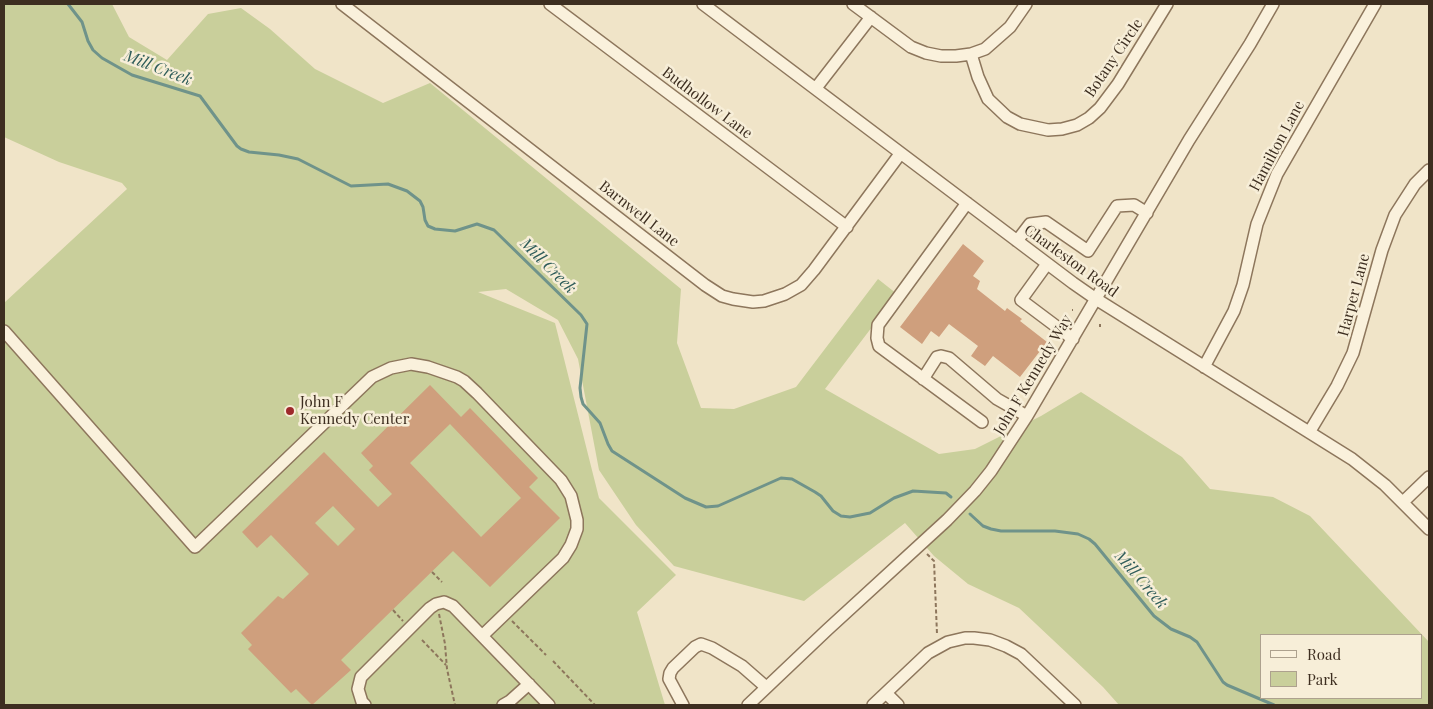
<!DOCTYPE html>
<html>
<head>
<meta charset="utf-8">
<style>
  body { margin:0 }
  #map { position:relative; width:1433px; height:709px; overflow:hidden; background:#f0e4c8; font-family:"Playfair Display",serif }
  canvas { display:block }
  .frame { position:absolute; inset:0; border:5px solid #3d2e20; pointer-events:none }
  .legend { position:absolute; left:1260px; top:634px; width:162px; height:65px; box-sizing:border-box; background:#f7eed8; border:1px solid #ada18e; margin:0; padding:6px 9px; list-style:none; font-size:15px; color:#3d2e20 }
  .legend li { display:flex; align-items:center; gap:10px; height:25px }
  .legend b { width:25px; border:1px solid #ada18e }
</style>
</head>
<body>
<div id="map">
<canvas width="1433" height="709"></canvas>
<div class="frame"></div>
<ul class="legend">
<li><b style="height:6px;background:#faf1dc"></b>Road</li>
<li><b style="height:14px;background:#c9cf9b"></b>Park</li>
</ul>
</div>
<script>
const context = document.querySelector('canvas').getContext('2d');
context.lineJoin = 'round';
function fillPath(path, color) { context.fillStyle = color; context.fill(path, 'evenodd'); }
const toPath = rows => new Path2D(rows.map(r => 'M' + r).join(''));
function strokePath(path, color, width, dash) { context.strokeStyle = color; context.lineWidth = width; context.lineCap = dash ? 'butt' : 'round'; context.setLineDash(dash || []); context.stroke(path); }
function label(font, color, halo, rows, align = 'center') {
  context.font = font + ' "Playfair Display",serif'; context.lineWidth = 5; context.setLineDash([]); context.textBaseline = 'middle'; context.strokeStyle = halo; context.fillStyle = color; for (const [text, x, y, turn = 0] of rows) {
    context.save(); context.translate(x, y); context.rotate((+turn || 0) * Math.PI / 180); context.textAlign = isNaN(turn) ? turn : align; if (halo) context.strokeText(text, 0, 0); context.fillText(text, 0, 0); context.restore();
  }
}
fillPath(toPath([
  [4,4,112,4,129,37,167,60,208,14,241,8,270,29,315,69,383,103,430,83,681,289,677,343,701,408,734,409,796,387,878,279,897,294,825,389,939,454,975,449,1041,416,1081,392,1182,457,1210,489,1273,497,1310,516,1429,642,1429,705,1119,705,1103,687,1019,608,968,584,934,556,905,523,804,601,674,566,636,525,599,470,578,359,558,320,506,289,478,292,555,323,599,498,676,575,637,612,665,705,4,705,4,303,127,189,122,183,59,162,4,137],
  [1262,635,1422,635,1422,698,1262,698]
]), '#c9cf9b');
strokePath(toPath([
  [68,4,82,22,88,41,93,50,102,58,132,75,200,96,237,146,241,149,249,152,279,155,298,159,351,186,388,184,407,191,420,201,423,207,425,220,428,226,435,229,455,231,477,224,494,230,581,315,587,324,580,388,581,397,583,404,600,423,608,444,612,451,685,498,706,507,718,506,781,478,792,479,815,492,821,496,833,511,841,516,850,517,870,513,894,498,913,491,946,493,951,497],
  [970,514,983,526,991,529,1001,531,1055,531,1078,534,1089,539,1095,544,1154,616,1171,629,1190,637,1197,642,1223,682,1227,685,1274,705]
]), '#6f938a', 3);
fillPath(toPath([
  [963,244,984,261,973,276,980,281,977,289,1005,311,1007,308,1022,319,1020,321,1047,342,1020,377,993,356,985,366,971,356,978,346,949,324,939,337,931,331,922,344,900,327],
  [430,385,461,417,470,408,538,478,529,487,560,518,490,587,453,551,341,660,351,670,312,705,296,689,291,693,248,649,252,645,241,633,278,596,283,599,309,574,271,535,257,548,242,532,324,452,378,507,392,494,369,470,373,466,361,453],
  [450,424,521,498,481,537,410,463],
  [333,506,355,529,338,546,315,523]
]), '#cf9f7d');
const minor = toPath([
  [342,4,705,285,722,296,733,299,753,302,764,301,785,294,801,285,814,270,900,154],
  [550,4,847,227],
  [703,4,1073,283,1096,299,1352,459,1385,485,1429,529],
  [853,4,911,47,926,53,941,56,956,56,971,54,985,49,1010,27,1026,4],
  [971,54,978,77,988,99,1007,117,1020,124,1048,130,1062,129,1077,125,1089,118,1100,108,1118,84,1167,4],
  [816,88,871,17],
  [967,203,878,325,877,338,879,346,982,422],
  [1017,241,1030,224,1046,222,1088,251,1117,206,1134,205,1147,213],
  [1047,264,1021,300,1073,339],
  [4,331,195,547,372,377,391,368,411,364,428,367,457,377,464,381,477,393,561,480,571,496,577,520,577,529,571,545,563,558,482,636],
  [1204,367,1234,311,1243,285,1257,224,1277,174,1375,4],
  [923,379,937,357,941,356,949,358,997,399,1027,416],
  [1310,431,1337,386,1353,353,1382,250,1395,215,1415,184,1429,170],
  [1403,502,1429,477],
  [886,693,898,705],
  [365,705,362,702,358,689,361,677,430,608,436,604,444,602,453,606,549,705],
  [503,705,510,701,529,684],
  [683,705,669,679,670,673,673,668,695,647,701,644,712,648,742,666,766,687],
  [748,705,827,630,947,520,975,491,991,471,1027,416,1189,140,1250,44,1273,4],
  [873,705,928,653,948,642,965,638,974,638,990,640,1006,646,1021,654,1075,705]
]);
strokePath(minor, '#8d765c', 14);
strokePath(toPath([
  [1072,310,1073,310],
  [1100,324,1100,327],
  [927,554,934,561,937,634],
  [432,572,442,582],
  [393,610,403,621],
  [439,614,445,644,447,669,455,705],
  [512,621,546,655],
  [422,640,446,665],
  [553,661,595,705]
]), '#8d765c', 2, [4, 2.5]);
strokePath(minor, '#faf1dc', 11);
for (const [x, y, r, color] of [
  [290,411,5,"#9e2a2b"]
]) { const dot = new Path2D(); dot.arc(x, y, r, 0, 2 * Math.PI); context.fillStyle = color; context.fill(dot); strokePath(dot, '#f7eed8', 2); }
label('15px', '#3d2e20', '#f7eed8', [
  ["Botany Circle",1114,58,-56],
  ["Budhollow Lane",707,103,37],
  ["Hamilton Lane",1277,146,-62],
  ["Barnwell Lane",639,214,38],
  ["Charleston Road",1071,261,36],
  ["Harper Lane",1354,295,-75],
  ["John F Kennedy Way",1033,375,-59]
]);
label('15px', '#3d2e20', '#f7eed8', [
  ["John F",300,402],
  ["Kennedy Center",300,419]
], 'left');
label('italic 16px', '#2f5d5a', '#f7eed8', [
  ["Mill Creek",158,68,21],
  ["Mill Creek",548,266,45],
  ["Mill Creek",1141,580,49]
]);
</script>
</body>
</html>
